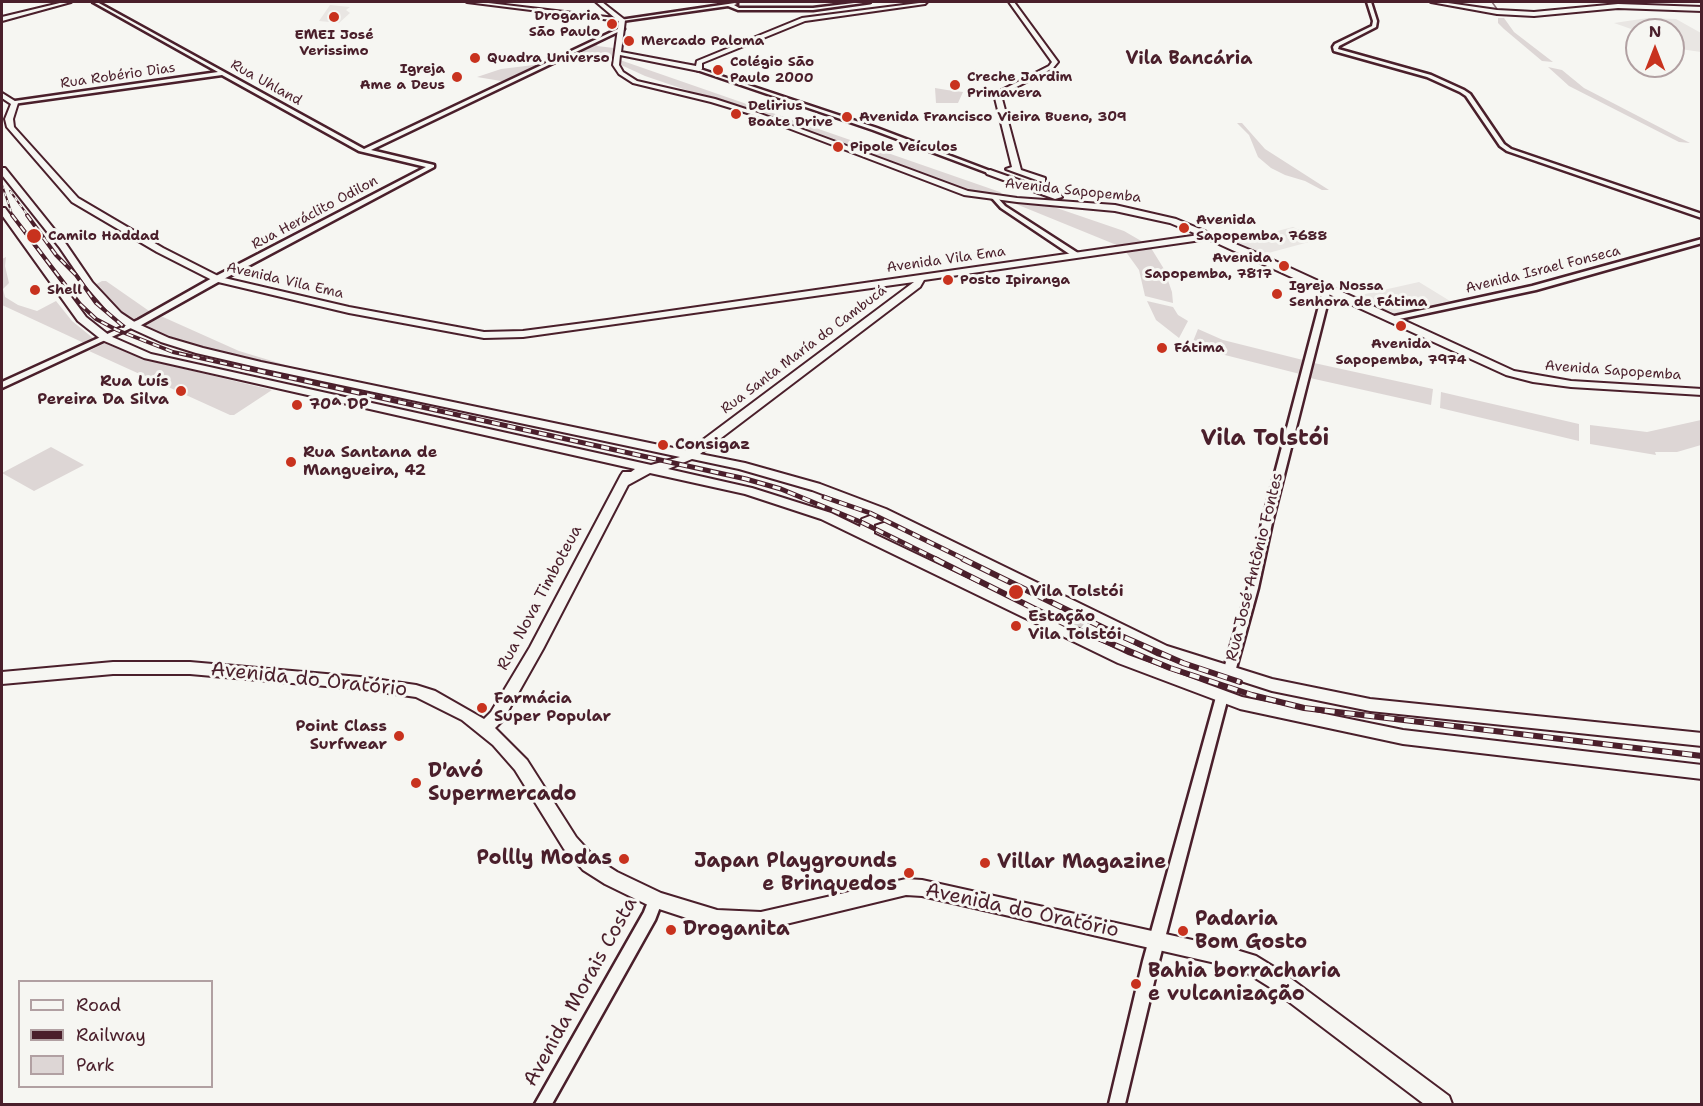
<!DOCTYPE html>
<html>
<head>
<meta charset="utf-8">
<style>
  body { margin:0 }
  #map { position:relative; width:1703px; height:1106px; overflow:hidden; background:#f6f6f2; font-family:"Shantell Sans",sans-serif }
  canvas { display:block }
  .frame { position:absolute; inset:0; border:3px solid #4a1f2b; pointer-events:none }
  .legend { position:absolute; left:18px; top:980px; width:195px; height:108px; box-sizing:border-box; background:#f6f6f2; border:2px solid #b1a0a2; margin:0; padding:8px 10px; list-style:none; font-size:18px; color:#4a1f2b }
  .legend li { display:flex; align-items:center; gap:12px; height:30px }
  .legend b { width:30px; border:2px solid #b1a0a2 }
  .north { position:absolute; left:1625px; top:18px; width:60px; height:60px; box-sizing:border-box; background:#f6f6f2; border:2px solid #b1a0a2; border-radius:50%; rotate:0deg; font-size:16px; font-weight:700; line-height:24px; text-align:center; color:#4a1f2b }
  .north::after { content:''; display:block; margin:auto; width:21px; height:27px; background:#c8321e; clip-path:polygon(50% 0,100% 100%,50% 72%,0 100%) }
</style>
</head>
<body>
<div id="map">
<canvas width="1703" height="1106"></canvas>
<div class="frame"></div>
<ul class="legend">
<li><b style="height:8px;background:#f6f6f2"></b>Road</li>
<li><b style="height:8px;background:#4a1f2b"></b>Railway</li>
<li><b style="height:16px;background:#ddd6d5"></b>Park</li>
</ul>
<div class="north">N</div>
</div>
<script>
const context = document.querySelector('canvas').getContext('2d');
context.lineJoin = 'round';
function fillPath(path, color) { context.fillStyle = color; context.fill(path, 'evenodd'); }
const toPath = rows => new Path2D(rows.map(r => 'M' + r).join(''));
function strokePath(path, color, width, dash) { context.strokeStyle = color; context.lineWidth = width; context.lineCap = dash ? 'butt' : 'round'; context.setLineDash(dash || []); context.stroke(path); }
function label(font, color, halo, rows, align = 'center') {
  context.font = font + ' "Shantell Sans",sans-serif'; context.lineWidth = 6; context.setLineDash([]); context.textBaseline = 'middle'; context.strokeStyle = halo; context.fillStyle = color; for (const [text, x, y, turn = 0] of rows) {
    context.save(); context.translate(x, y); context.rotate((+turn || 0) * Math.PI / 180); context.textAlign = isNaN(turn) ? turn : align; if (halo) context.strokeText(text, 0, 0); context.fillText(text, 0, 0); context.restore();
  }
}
fillPath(toPath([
  [330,5,350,7,346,10,350,13,339,23,319,21],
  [1648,18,1676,19,1701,33,1701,52,1673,48,1673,30,1637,31,1614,23],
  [1293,227,1320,239,1261,255,1234,242],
  [1419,282,1450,301,1393,314,1352,297]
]), '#e9e6e3');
fillPath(toPath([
  [1498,18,1504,18,1514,32,1553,62,1542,61,1504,29,1498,23],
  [598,42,597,46,614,48,611,60,572,53],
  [620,60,1000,192,1003,195,968,191,945,184,879,158,709,98,686,92,689,91,645,76,619,64],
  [542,64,507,82,477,77,501,69],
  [1548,67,1562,70,1584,88,1690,143,1679,142,1569,86],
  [935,88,947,90,963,92,958,103,936,103],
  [1237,123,1242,123,1265,149,1329,190,1322,190,1305,181,1285,175,1271,168,1258,157,1249,135],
  [1011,202,1045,204,1124,231,1143,242,1119,246],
  [1151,248,1164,269,1172,292,1173,303,1145,296,1139,270,1126,252],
  [6,257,5,266,9,283,3,289,5,297,18,305,37,311,56,301,72,321,93,338,84,343,2,305,2,259],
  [102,281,106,281,152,313,132,323,119,314,93,286],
  [1147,301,1173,307,1178,315,1188,321,1179,338,1156,320],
  [163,317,239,351,302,370,206,350,140,325,155,318],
  [1198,329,1223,340,1303,360,1300,374,1217,353,1192,344],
  [105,343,143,359,272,390,234,415,230,415,89,351],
  [1314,363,1433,389,1431,405,1310,378],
  [1441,392,1579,424,1579,441,1440,408],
  [1701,420,1701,445,1677,452,1655,452,1656,455,1590,444,1590,425,1647,432],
  [51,447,84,465,34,491,2,473]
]), '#ddd6d5');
strokePath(toPath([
  [1492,2,1497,9]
]), '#8e747a', 1.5);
strokePath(toPath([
  [1070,630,1082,614]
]), '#d4cbca', 15, [15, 8]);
const minor = toPath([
  [93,2,97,2,364,149,620,28,624,29,371,150,434,165,434,167,220,281,136,328,131,328,2,388,2,382,138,320,214,277,426,167,359,151,222,75,13,104,15,101,218,72,93,2],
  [862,2,870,2,813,10,738,10,728,6,622,21,620,20,735,3,737,4,734,5,739,8,813,8,862,2],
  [1367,2,1371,2,1377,21,1376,27,1339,46,1338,49,1431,75,1464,90,1470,94,1504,144,1511,149,1702,214,1702,218,1507,151,1500,146,1466,96,1460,92,1427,77,1334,51,1333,47,1335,44,1372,26,1373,21,1367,2],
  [697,68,877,128,993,172,988,173,873,130,697,70,697,68],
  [992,196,996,196,1005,206,1081,255,1074,257,1001,208,992,198,992,196],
  [1702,239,1702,243,1536,290,1390,321,1386,319,1390,317,1532,286,1702,239],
  [1324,287,1331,289,1272,523,1258,588,1235,672,1233,675,1229,676,1225,675,1223,672,1248,588,1262,523,1324,287],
  [1222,692,1226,694,1228,697,1159,961,1125,1104,1109,1104,1143,961,1216,697,1218,694,1222,692],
  [656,892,661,894,663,899,655,920,552,1104,535,1104,644,912,651,894,656,892]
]);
const major = toPath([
  [64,2,71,2,2,21,2,17,64,2],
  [467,2,480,2,615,18,596,2,602,2,625,20,621,52,696,66,697,61,802,18,927,2,925,4,805,21,702,63,702,69,699,71,620,55,619,65,623,72,637,81,715,99,758,113,968,191,1017,198,1115,205,1176,219,1264,256,1514,371,1571,381,1702,389,1702,395,1571,387,1533,382,1506,375,1208,239,924,280,920,287,700,454,745,463,820,484,886,509,1167,646,1272,679,1370,699,1702,733,1702,746,1370,711,1272,691,1157,654,886,520,874,524,874,534,1128,655,1242,697,1403,730,1702,765,1702,779,1403,744,1240,709,1118,663,821,519,745,494,650,473,628,485,543,649,503,720,495,728,527,760,576,837,595,858,617,872,661,893,717,910,761,912,906,879,922,880,1233,949,1256,956,1282,972,1449,1096,1452,1104,1424,1104,1268,986,1244,971,1233,967,922,896,906,895,761,930,717,928,650,906,605,884,583,870,564,849,515,770,493,745,462,720,416,697,360,689,190,674,113,674,2,684,2,672,113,662,190,662,360,677,416,685,435,691,484,719,491,712,530,647,621,475,623,472,631,472,635,469,144,358,102,340,78,321,2,215,2,208,5,208,86,317,110,336,151,354,651,465,680,457,261,368,196,353,161,342,128,327,113,317,86,286,60,248,2,175,2,168,5,168,66,244,92,282,121,313,136,323,169,338,203,348,261,362,688,451,914,282,523,337,484,338,349,313,214,281,157,252,72,202,7,127,5,119,11,104,2,98,2,93,18,103,13,119,14,127,78,198,163,248,220,277,349,307,484,332,523,331,607,320,1199,235,1170,223,1115,211,1017,202,964,195,754,115,711,102,633,83,619,74,613,65,619,21,467,2],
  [692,459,739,469,812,490,875,514,862,519,860,527,831,513,752,488,668,469,692,459],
  [1009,2,1014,2,1058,62,1053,68,1001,95,1021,170,1045,178,1045,182,1042,182,1006,169,1012,167,994,94,1049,66,1052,62,1009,2],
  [1431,2,1441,2,1497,10,1534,12,1618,4,1702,7,1702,11,1618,8,1534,16,1497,14,1431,2],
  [990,170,1061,195,1062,197,1055,199,987,174,986,172,990,170]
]);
strokePath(minor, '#4a1f2b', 5);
strokePath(major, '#4a1f2b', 4);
fillPath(minor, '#f6f6f2');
fillPath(major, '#f6f6f2');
const railFar3 = toPath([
  [2,185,13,217],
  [10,191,29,217]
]);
const railFar2 = toPath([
  [12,215,80,304,96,319,117,330,173,352,249,369],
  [27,215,56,255,76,275,96,303,123,326]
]);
const railFar1 = toPath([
  [242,367,746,479,781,489,863,523,938,560],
  [824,497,870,513,966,560]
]);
const rail = toPath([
  [935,559,1069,626,1170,668,1252,695,1304,708,1702,756],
  [963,559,1110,631,1183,663,1240,682]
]);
strokePath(railFar3, '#4a1f2b', 2);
strokePath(railFar2, '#4a1f2b', 4);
strokePath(railFar1, '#4a1f2b', 5);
strokePath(rail, '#4a1f2b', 6);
strokePath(railFar3, '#f6f6f2', 1.5, [4]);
strokePath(railFar2, '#f6f6f2', 2, [7]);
strokePath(railFar1, '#f6f6f2', 3, [8]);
strokePath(rail, '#f6f6f2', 4, [10]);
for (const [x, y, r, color] of [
  [334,17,6,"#c8321e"],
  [612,24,6,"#c8321e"],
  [629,41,6,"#c8321e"],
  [475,58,6,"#c8321e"],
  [718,70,6,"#c8321e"],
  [457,77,6,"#c8321e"],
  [955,85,6,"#c8321e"],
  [736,114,6,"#c8321e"],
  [847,117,6,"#c8321e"],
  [838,147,6,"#c8321e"],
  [1184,228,6,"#c8321e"],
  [34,236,8,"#c8321e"],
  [1284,266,6,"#c8321e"],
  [948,280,6,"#c8321e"],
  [35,290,6,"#c8321e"],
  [1277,294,6,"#c8321e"],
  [1401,326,6,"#c8321e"],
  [1162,348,6,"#c8321e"],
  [181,391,6,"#c8321e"],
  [297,405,6,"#c8321e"],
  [663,445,6,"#c8321e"],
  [291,462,6,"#c8321e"],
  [1016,592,8,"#c8321e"],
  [1016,626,6,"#c8321e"],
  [482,708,6,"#c8321e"],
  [399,736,6,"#c8321e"],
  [416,783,6,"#c8321e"],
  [624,859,6,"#c8321e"],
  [985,863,6,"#c8321e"],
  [909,873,6,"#c8321e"],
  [671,930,6,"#c8321e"],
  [1183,931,6,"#c8321e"],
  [1136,984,6,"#c8321e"]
]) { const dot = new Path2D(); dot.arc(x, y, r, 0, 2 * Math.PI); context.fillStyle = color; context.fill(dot); strokePath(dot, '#f6f6f2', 2); }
label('bold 14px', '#4a1f2b', '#f6f6f2', [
  ["Drogaria",600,16,"right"],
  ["São Paulo",600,32,"right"],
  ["EMEI José",334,35,"center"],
  ["Verissimo",334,51,"center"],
  ["Mercado Paloma",641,41],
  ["Quadra Universo",487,58],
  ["Colégio São",730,62],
  ["Paulo 2000",730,78],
  ["Igreja",445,69,"right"],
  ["Ame a Deus",445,85,"right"],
  ["Creche Jardim",967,77],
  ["Primavera",967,93],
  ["Delirius",748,106],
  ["Boate Drive",748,122],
  ["Avenida Francisco Vieira Bueno, 309",859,117],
  ["Pipole Veículos",850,147],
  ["Avenida",1196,220],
  ["Sapopemba, 7688",1196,236],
  ["Camilo Haddad",48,236],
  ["Avenida",1272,258,"right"],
  ["Sapopemba, 7817",1272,274,"right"],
  ["Posto Ipiranga",960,280],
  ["Igreja Nossa",1289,286],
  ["Senhora de Fátima",1289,302],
  ["Shell",47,290],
  ["Avenida",1401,344,"center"],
  ["Sapopemba, 7974",1401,360,"center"],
  ["Fátima",1174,348]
], 'left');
label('14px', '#4a1f2b', '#f6f6f2', [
  ["Rua Robério Dias",118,76,-8],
  ["Rua Uhland",266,83,29],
  ["Avenida Sapopemba",1073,191,6],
  ["Rua Heráclito Odilon",315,213,-28],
  ["Avenida Vila Ema",946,260,-8],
  ["Avenida Israel Fonseca",1543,270,-14],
  ["Avenida Vila Ema",285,281,13],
  ["Rua Santa María do Cambucá",804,350,-37],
  ["Avenida Sapopemba",1613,371,4]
]);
label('bold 16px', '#4a1f2b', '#f6f6f2', [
  ["Rua Luís",169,382,"right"],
  ["Pereira Da Silva",169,400,"right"],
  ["70ª DP",309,405],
  ["Consigaz",675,445],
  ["Rua Santana de",303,453],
  ["Mangueira, 42",303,471],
  ["Vila Tolstói",1030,592],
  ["Estação",1028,617],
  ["Vila Tolstói",1028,635],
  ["Farmácia",494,699],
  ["Super Popular",494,717],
  ["Point Class",387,727,"right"],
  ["Surfwear",387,745,"right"]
], 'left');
label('16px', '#4a1f2b', '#f6f6f2', [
  ["Rua José Antônio Fontes",1255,567,-76],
  ["Rua Nova Timboteua",540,598,-62]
]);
label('bold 18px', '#4a1f2b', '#f6f6f2', [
  ["Vila Bancária",1189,59]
]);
label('20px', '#4a1f2b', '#f6f6f2', [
  ["Avenida do Oratório",309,680,6],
  ["Avenida do Oratório",1022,911,12],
  ["Avenida Morais Costa",581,992,-61]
]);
label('bold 20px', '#4a1f2b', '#f6f6f2', [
  ["D'avó",428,772],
  ["Supermercado",428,795],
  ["Pollly Modas",612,859,"right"],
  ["Japan Playgrounds",897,862,"right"],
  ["e Brinquedos",897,885,"right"],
  ["Villar Magazine",997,863],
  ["Padaria",1195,920],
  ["Bom Gosto",1195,943],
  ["Droganita",683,930],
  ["Bahia borracharia",1148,972],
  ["e vulcanização",1148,995]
], 'left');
label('bold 22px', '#4a1f2b', '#f6f6f2', [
  ["Vila Tolstói",1265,439]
]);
</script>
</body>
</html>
